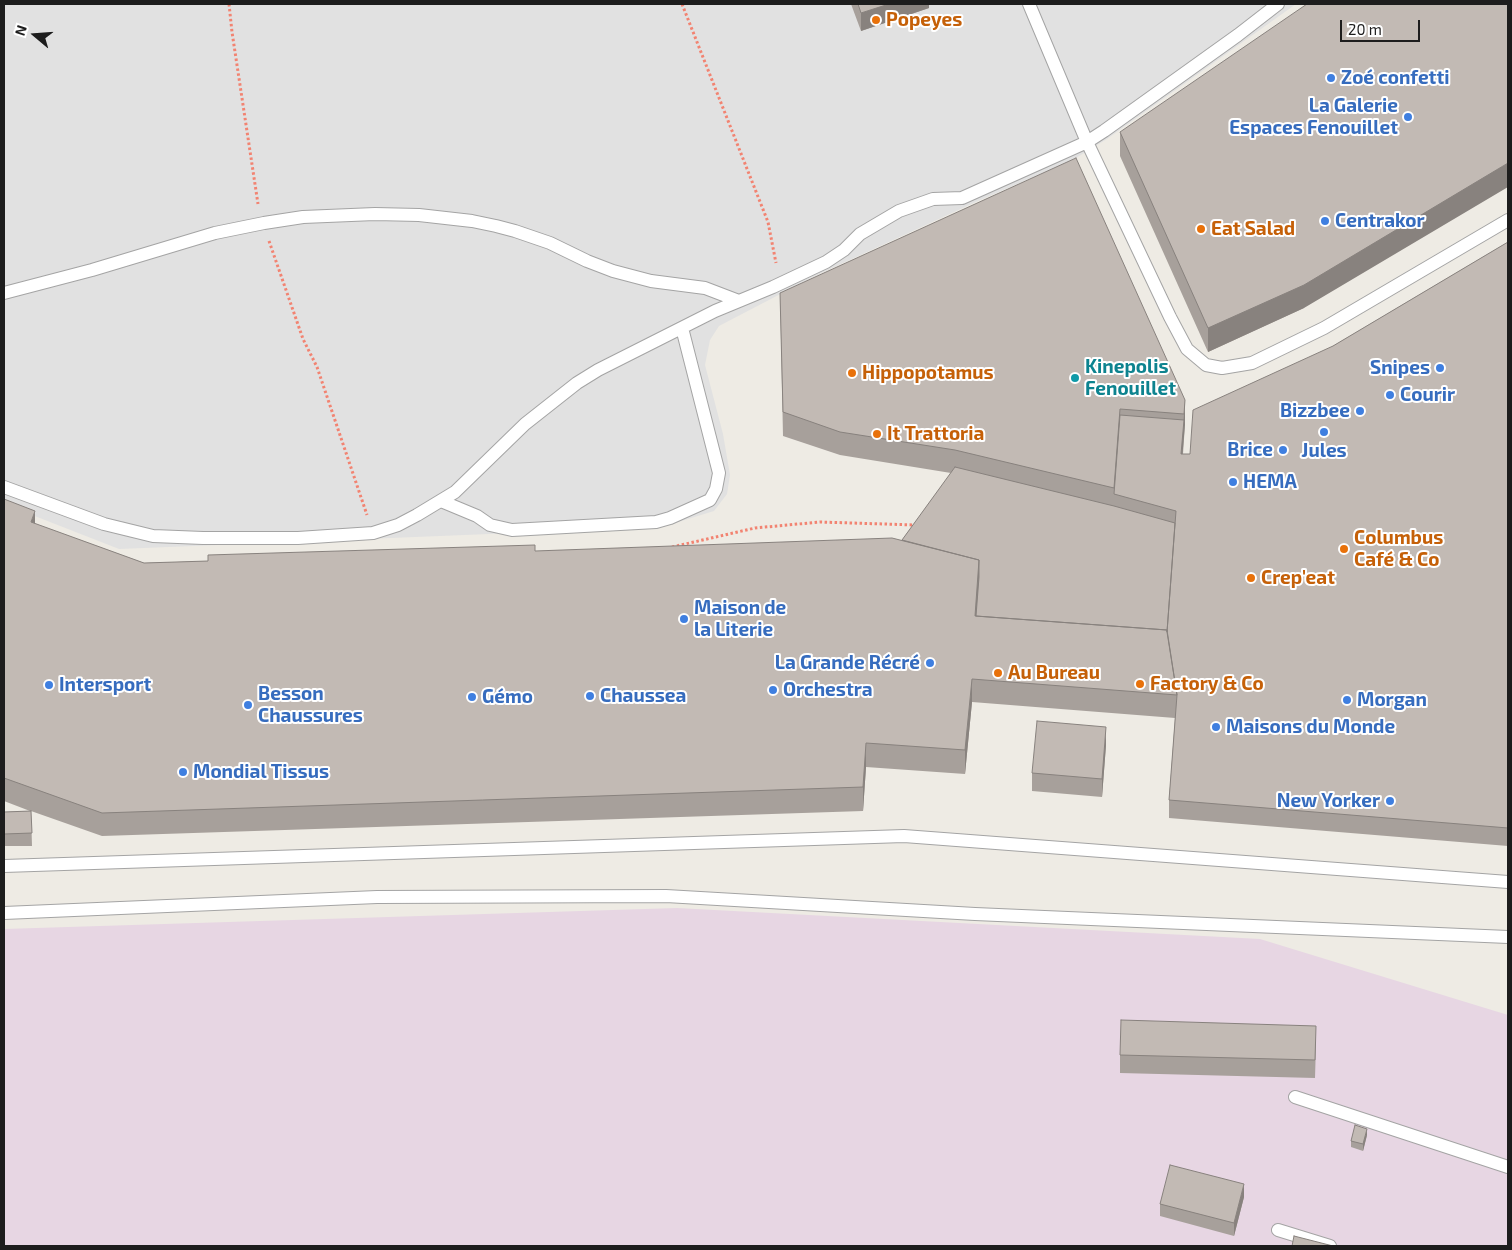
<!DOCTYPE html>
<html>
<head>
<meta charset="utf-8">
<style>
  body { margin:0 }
  #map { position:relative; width:1512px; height:1250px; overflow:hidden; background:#eeebe4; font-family:"Exo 2",sans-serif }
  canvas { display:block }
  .frame { position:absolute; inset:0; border:5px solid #1d1d1d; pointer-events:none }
  .north { position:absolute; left:10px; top:10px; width:50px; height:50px; -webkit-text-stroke:4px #fff; paint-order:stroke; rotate:288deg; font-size:14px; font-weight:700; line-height:20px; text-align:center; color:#1d1d1d }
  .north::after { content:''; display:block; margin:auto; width:18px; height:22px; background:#1d1d1d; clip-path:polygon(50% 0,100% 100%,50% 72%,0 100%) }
  .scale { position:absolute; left:1340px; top:20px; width:80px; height:22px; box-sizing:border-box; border:2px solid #1d1d1d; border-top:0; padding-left:6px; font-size:15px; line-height:18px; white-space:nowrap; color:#1d1d1d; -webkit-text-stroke:4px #fff; paint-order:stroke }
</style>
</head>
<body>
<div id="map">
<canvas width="1512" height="1250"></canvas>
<div class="frame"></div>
<div class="north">N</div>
<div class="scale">20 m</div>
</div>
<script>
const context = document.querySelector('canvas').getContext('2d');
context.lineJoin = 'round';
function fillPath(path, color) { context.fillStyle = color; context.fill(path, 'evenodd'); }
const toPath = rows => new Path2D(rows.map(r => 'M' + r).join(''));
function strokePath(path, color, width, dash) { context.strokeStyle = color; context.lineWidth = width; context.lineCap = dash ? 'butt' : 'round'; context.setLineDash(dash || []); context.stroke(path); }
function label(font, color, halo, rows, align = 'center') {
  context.font = font + ' "Exo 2",sans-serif'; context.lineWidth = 4; context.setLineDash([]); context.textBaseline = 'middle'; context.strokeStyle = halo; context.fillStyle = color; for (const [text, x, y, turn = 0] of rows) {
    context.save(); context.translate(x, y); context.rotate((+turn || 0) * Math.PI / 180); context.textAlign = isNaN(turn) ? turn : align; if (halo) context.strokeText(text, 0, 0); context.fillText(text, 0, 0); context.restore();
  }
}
fillPath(toPath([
  [677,908,1260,939,1508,1015,1508,1246,4,1246,4,929]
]), '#e7d6e3');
fillPath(toPath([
  [4,4,1296,4,1107,139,1071,161,978,201,815,276,719,326,710,340,705,365,723,434,730,475,727,494,714,511,662,527,119,549,4,504]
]), '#e1e1e1');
const service = toPath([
  [1029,4,1087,142,1170,317,1187,349,1206,365,1222,368,1252,363,1324,328,1508,220],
  [4,293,92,270,215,233,264,223,303,217,375,214,419,215,472,221,496,226,515,231,550,243,587,261,613,271,651,281,705,288,739,301],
  [4,487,104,524,153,536,203,538,298,538,373,533,398,525,417,515,455,492,525,424,577,383,598,370,715,311,773,287,826,262,844,250,860,234,899,211,933,199,962,198,1087,142,1104,131,1238,35,1278,4],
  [441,501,477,516,490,525,512,530,656,522,670,518,710,500,716,489,719,473,682,328],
  [4,866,904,836,1508,882],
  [4,913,377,897,666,896,975,914,1508,937],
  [1295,1097,1508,1167],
  [1278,1230,1330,1246]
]);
strokePath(service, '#a4a4a4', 14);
strokePath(toPath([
  [229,4,232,32,258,204],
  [682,4,768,222,776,263],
  [269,241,303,339,317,367,367,515],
  [672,547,755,528,820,522,916,525]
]), '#f28371', 3, [2.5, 2.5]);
strokePath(service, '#fff', 12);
fillPath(toPath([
  [851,4,929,4,929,8,861,31],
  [1120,132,1304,308,1208,352,1120,156],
  [1508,242,1508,846,1169,818,1169,800,1175,718,972,702,965,774,866,767,863,811,102,836,31,811,32,846,4,846,4,812,30,811,4,801,4,499,35,524,144,563,902,540,951,473,840,455,783,436,780,293,1185,400,1185,424,1183,454,1190,454,1333,346],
  [1106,745,1102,797,1032,791,1032,773],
  [1316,1044,1315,1078,1120,1073,1120,1055],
  [1367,1135,1363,1151,1351,1147,1351,1141],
  [1244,1197,1234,1236,1160,1216,1160,1204]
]), '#a7a09b');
fillPath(toPath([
  [889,4,929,4,929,8,861,31,861,13],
  [1508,163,1508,187,1304,308,1208,352,1208,328],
  [1185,400,1185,424,1181,472,1181,454],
  [35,511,35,534,31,522],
  [979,560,979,583,975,640,975,616],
  [972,679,972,702,965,774,965,750],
  [1106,727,1106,745,1102,797,1102,779],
  [866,743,866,767,863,811,863,787],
  [1367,1129,1367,1135,1363,1151,1363,1144],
  [1244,1184,1244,1197,1234,1236,1234,1223]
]), '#88827e');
const building = toPath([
  [858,4,889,4,861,13,858,4],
  [1307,4,1508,4,1508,163,1304,285,1208,328,1120,132,1307,4],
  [1076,158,1185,400,1184,414,1120,409,1114,488,955,450,840,432,783,412,780,293,1076,158],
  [1508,242,1508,828,1169,800,1177,695,1167,632,1176,511,1114,494,1120,415,1184,420,1181,454,1190,454,1193,410,1333,346,1508,242],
  [955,467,1114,506,1175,523,1167,632,1167,630,976,616,979,577,979,560,902,540,955,467],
  [4,499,35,511,31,522,144,563,208,561,208,555,535,545,535,551,892,538,979,560,975,616,1167,630,1177,695,972,679,965,750,866,743,863,787,102,813,4,778,4,499],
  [1037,721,1106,727,1102,779,1032,773,1037,721],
  [31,811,32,833,4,834,4,812,31,811],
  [1121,1020,1316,1026,1315,1060,1120,1055,1121,1020],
  [1355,1125,1367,1129,1363,1144,1351,1141,1355,1125],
  [1170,1165,1244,1184,1234,1223,1160,1204,1170,1165],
  [1294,1236,1333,1246,1292,1246,1294,1236]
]);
fillPath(building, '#c2bab4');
strokePath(building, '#88827e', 1);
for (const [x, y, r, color] of [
  [876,20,5,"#e8710a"],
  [1331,78,5,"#3f7fe0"],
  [1408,117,5,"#3f7fe0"],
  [1325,221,5,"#3f7fe0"],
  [1201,229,5,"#e8710a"],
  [1440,368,5,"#3f7fe0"],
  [852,373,5,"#e8710a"],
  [1075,378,5,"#0f9aa8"],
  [1390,395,5,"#3f7fe0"],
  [1360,411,5,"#3f7fe0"],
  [1324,432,5,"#3f7fe0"],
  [877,434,5,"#e8710a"],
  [1283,450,5,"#3f7fe0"],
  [1233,482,5,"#3f7fe0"],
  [1344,549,5,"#e8710a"],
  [1251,578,5,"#e8710a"],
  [684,619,5,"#3f7fe0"],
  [930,663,5,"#3f7fe0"],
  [998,673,5,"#e8710a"],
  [1140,684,5,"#e8710a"],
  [49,685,5,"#3f7fe0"],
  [773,690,5,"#3f7fe0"],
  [590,696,5,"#3f7fe0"],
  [472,697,5,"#3f7fe0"],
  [1347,700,5,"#3f7fe0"],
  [248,705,5,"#3f7fe0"],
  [1216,727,5,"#3f7fe0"],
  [183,772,5,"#3f7fe0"],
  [1390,801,5,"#3f7fe0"]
]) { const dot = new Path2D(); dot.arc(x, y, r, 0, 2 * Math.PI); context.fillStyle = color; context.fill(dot); strokePath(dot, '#fff', 2); }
label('bold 19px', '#c56008', '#fff', [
  ["Popeyes",886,20],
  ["Eat Salad",1211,229],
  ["Hippopotamus",862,373],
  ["It Trattoria",887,434],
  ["Columbus",1354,538],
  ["Café & Co",1354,560],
  ["Crep'eat",1261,578],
  ["Au Bureau",1008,673],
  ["Factory & Co",1150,684]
], 'left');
label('bold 19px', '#366cbe', '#fff', [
  ["Zoé confetti",1341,78],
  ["La Galerie",1398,106,"right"],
  ["Espaces Fenouillet",1398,128,"right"],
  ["Centrakor",1335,221],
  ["Snipes",1430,368,"right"],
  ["Courir",1400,395],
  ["Bizzbee",1350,411,"right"],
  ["Brice",1273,450,"right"],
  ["Jules",1324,451,"center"],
  ["HEMA",1243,482],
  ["Maison de",694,608],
  ["la Literie",694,630],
  ["La Grande Récré",920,663,"right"],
  ["Intersport",59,685],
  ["Orchestra",783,690],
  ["Besson",258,694],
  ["Chaussures",258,716],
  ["Chaussea",600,696],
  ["Gémo",482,697],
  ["Morgan",1357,700],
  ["Maisons du Monde",1226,727],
  ["Mondial Tissus",193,772],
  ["New Yorker",1380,801,"right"]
], 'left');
label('bold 19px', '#0d838f', '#fff', [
  ["Kinepolis",1085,367],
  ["Fenouillet",1085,389]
], 'left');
</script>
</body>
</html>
